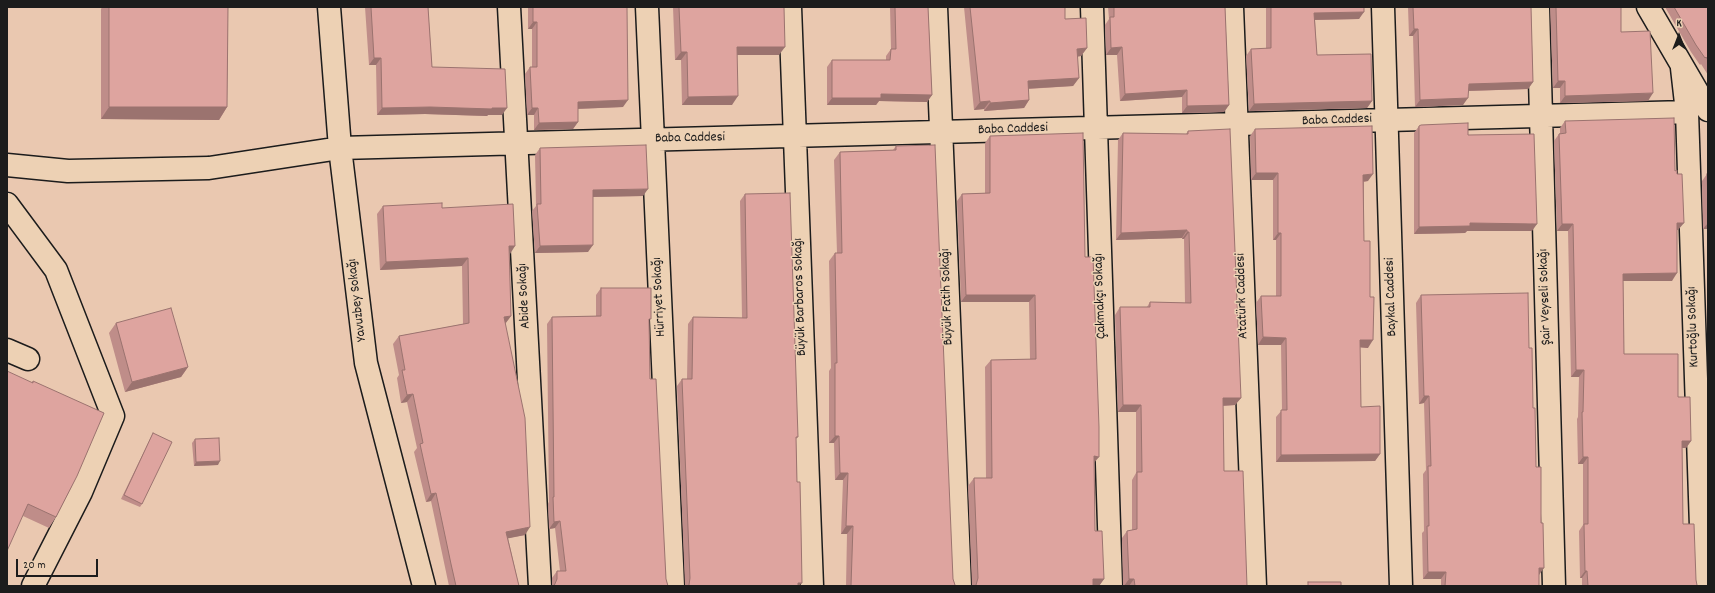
<!DOCTYPE html>
<html>
<head>
<meta charset="utf-8">
<style>
  body { margin:0 }
  #map { position:relative; width:1715px; height:593px; overflow:hidden; background:#eac8b0; font-family:Dekko,sans-serif }
  canvas { display:block }
  .frame { position:absolute; inset:0; border:8px solid #1c1c1c; pointer-events:none }
  .north { position:absolute; left:1659px; top:16px; width:40px; height:40px; -webkit-text-stroke:3px #edd1b4; paint-order:stroke; rotate:0deg; font-size:11px; font-weight:700; line-height:16px; text-align:center; color:#1c1c1c }
  .north::after { content:''; display:block; margin:auto; width:14px; height:18px; background:#1c1c1c; clip-path:polygon(50% 0,100% 100%,50% 72%,0 100%) }
  .scale { position:absolute; left:16px; top:559px; width:82px; height:18px; box-sizing:border-box; border:2px solid #1c1c1c; border-top:0; padding-left:5px; font-size:12px; line-height:14px; white-space:nowrap; color:#1c1c1c; -webkit-text-stroke:3px #edd1b4; paint-order:stroke }
</style>
</head>
<body>
<div id="map">
<canvas width="1715" height="593"></canvas>
<div class="frame"></div>
<div class="north">K</div>
<div class="scale">20 m</div>
</div>
<script>
const context = document.querySelector('canvas').getContext('2d');
context.lineJoin = 'round';
const toPath = rows => new Path2D(rows.map(r => 'M' + r).join(''));
function strokePath(path, color, width, dash) { context.strokeStyle = color; context.lineWidth = width; context.lineCap = dash ? 'butt' : 'round'; context.setLineDash(dash || []); context.stroke(path); }
function fillPath(path, color) { context.fillStyle = color; context.fill(path, 'evenodd'); }
function label(font, color, halo, rows, align = 'center') {
  context.font = font + ' Dekko,sans-serif'; context.lineWidth = 3; context.setLineDash([]); context.textBaseline = 'middle'; context.strokeStyle = halo; context.fillStyle = color; for (const [text, x, y, turn = 0] of rows) {
    context.save(); context.translate(x, y); context.rotate((+turn || 0) * Math.PI / 180); context.textAlign = isNaN(turn) ? turn : align; if (halo) context.strokeText(text, 0, 0); context.fillText(text, 0, 0); context.restore();
  }
}
const minor = toPath([
  [329,7,340,148,366,363,424,586],
  [509,7,540,586],
  [647,7,673,586],
  [790,7,812,586],
  [936,7,960,586],
  [1092,7,1111,586],
  [1232,7,1255,586],
  [1383,7,1401,586],
  [1538,7,1554,586],
  [1648,7,1708,110],
  [1682,68,1687,112,1703,586],
  [7,165,68,171,209,168,340,148,1687,112],
  [7,204,56,270,113,416,81,492,33,586],
  [7,350,28,359]
]);
strokePath(minor, '#1c1c1c', 25);
strokePath(minor, '#edd1b4', 22);
fillPath(toPath([
  [102,7,228,7,227,107,219,120,101,119,101,9],
  [365,7,428,7,432,67,502,115,488,115,487,116,425,114,377,115,376,65,369,65],
  [528,7,627,7,623,107,578,109,578,122,573,129,534,130,534,115,527,115,525,74,530,67,532,67,532,29,528,29],
  [673,7,784,7,779,55,737,55,732,105,682,105,681,60,675,60],
  [890,7,928,7,932,95,927,102,879,101,876,105,827,105,827,67,832,60,886,60,886,56,891,49],
  [964,7,1065,7,1065,19,1087,48,1081,56,1077,57,1079,78,1073,86,1028,89,1029,100,1024,108,984,111,984,109,974,110],
  [1108,7,1225,7,1229,105,1224,112,1182,113,1182,97,1120,101,1117,55,1106,55,1105,25,1109,19],
  [1266,7,1364,7,1359,19,1315,20,1317,55,1372,101,1367,108,1249,111,1246,56,1251,49,1266,49],
  [1408,7,1531,7,1533,82,1528,89,1469,91,1463,105,1415,107,1413,36,1409,36],
  [1550,7,1621,7,1621,32,1648,101,1560,103,1560,88,1553,88],
  [1665,7,1708,7,1708,75,1701,64,1700,65,1691,52],
  [1565,121,1675,171,1678,230,1677,230,1672,281,1623,281,1624,354,1678,397,1691,441,1686,448,1682,448,1683,524,1696,580,1697,585,1698,586,1582,586,1582,578,1580,578,1579,531,1583,525,1583,464,1578,464,1577,419,1578,417,1579,377,1571,377,1568,231,1557,231,1554,141,1559,134,1560,133,1560,128],
  [1419,126,1468,135,1532,231,1467,231,1465,233,1414,234,1414,133],
  [1255,129,1368,181,1364,182,1364,241,1368,348,1360,347,1361,407,1380,454,1375,461,1276,462,1276,417,1282,410,1281,345,1258,345,1256,303,1261,296,1276,296,1276,240,1273,240,1273,180,1251,180,1250,136],
  [1188,131,1241,398,1235,405,1223,406,1224,471,1247,586,1123,586,1122,538,1127,531,1132,530,1132,480,1136,473,1136,412,1118,412,1115,315,1120,307,1147,307,1150,302,1185,303,1184,239,1182,239,1182,238,1116,240,1118,140,1123,133,1186,134],
  [990,136,1085,257,1094,463,1095,531,1104,579,1099,586,972,586,968,486,974,478,986,478,985,367,991,360,1030,359,1029,302,961,302,957,201,962,194,985,193,985,143],
  [896,146,953,579,955,585,956,586,846,586,847,534,841,534,843,480,835,480,834,443,829,443,829,371,831,368,829,261,835,253,837,253,834,160,840,152,893,150],
  [540,148,643,196,593,197,588,252,535,253,532,211,536,206,535,155],
  [1707,174,1708,174,1708,229,1703,229,1702,181],
  [745,194,798,437,796,439,797,482,799,586,685,586,677,386,682,379,687,379,688,324,693,317,742,318,740,201],
  [383,206,442,208,509,254,511,316,505,324,525,535,508,538,519,586,449,586,431,501,426,502,414,452,417,448,407,402,401,403,397,378,399,375,393,344,399,336,463,324,462,266,380,270,377,214],
  [601,288,649,322,650,379,666,579,668,586,552,586,552,578,557,571,560,571,555,528,549,529,548,504,549,502,547,324,552,317,596,316,596,295],
  [1421,295,1529,348,1533,408,1536,467,1539,586,1441,586,1441,579,1423,579,1422,533,1424,531,1423,474,1426,470,1424,403,1419,404,1416,303],
  [116,323,188,367,181,377,125,392,109,333],
  [33,381,56,517,49,528,23,516,32,382],
  [153,433,142,504,140,507,121,499,151,437],
  [195,439,218,465,194,466,192,443]
]), '#bf8d89');
fillPath(toPath([
  [1364,12,1359,19,1309,20,1314,13],
  [533,22,537,22,532,29,528,29],
  [1414,29,1418,29,1413,36,1409,36],
  [737,47,785,47,779,55,732,55],
  [1122,47,1117,55,1106,55,1111,48],
  [1087,48,1081,56,1071,57,1077,49],
  [681,52,687,52,681,60,675,60],
  [374,58,381,58,376,65,369,65],
  [1079,78,1073,86,1022,89,1028,81],
  [1558,81,1565,81,1560,88,1553,88],
  [1533,82,1528,89,1464,91,1469,84],
  [1187,90,1182,97,1120,101,1125,94],
  [1653,93,1648,101,1560,103,1565,96],
  [881,94,932,95,927,102,879,101,876,105,827,105,832,98],
  [738,96,732,105,682,105,688,97],
  [1468,98,1463,105,1415,107,1420,100],
  [628,100,623,107,573,109,578,102],
  [1029,100,1024,108,984,111,990,103],
  [990,101,984,109,974,110,980,102],
  [1372,101,1367,108,1249,111,1254,104],
  [1229,105,1224,112,1182,113,1187,106],
  [109,107,227,107,219,120,101,119],
  [430,107,492,108,507,108,502,115,488,115,487,116,425,114,377,115,382,108],
  [532,108,538,108,534,115,527,115],
  [578,122,573,129,534,130,539,123],
  [1256,173,1278,173,1273,180,1251,180],
  [1373,174,1368,181,1358,182,1363,175],
  [648,189,643,196,588,197,593,190],
  [1470,223,1537,224,1532,231,1467,231,1465,233,1414,234,1419,227],
  [1677,223,1684,223,1678,230,1672,230],
  [1708,223,1708,229,1703,229],
  [1562,224,1573,224,1568,231,1557,231],
  [1187,230,1182,238,1116,240,1121,233],
  [1187,232,1189,232,1184,239,1182,239],
  [1278,233,1281,233,1276,240,1273,240],
  [593,245,588,252,535,253,540,246],
  [509,246,515,246,510,254],
  [468,258,462,266,380,270,386,262],
  [1677,273,1672,281,1618,281,1623,274],
  [966,295,1035,295,1029,302,961,302],
  [511,316,505,324,504,317],
  [1263,337,1286,338,1281,345,1258,345],
  [1360,340,1373,340,1368,348,1355,347],
  [188,367,181,377,125,392,132,382],
  [1576,370,1584,370,1579,377,1571,377],
  [413,394,407,402,401,403,407,395],
  [1424,396,1429,396,1424,403,1419,404],
  [1223,398,1241,398,1235,405,1218,406],
  [1123,405,1141,405,1136,412,1118,412],
  [835,436,839,436,834,443,829,443],
  [1682,441,1691,441,1686,448,1677,448],
  [1380,454,1375,461,1276,462,1281,455],
  [1094,456,1099,457,1093,464],
  [1583,457,1588,457,1583,464,1578,464],
  [220,461,218,465,194,466,196,462],
  [840,473,848,473,843,480,835,480],
  [436,493,431,501,426,502,431,494],
  [560,521,555,528,549,529,554,522],
  [846,526,853,526,847,534,841,534],
  [530,527,525,535,500,540,506,532],
  [1539,568,1544,568,1539,575],
  [1585,571,1587,571,1582,578,1580,578],
  [1428,572,1446,572,1441,579,1423,579],
  [1093,579,1104,579,1099,586,1088,586],
  [1129,579,1134,579,1129,586,1124,586],
  [798,583,802,583,799,586,796,586]
]), '#9b736f');
const building = toPath([
  [109,7,228,7,227,107,109,107,109,7],
  [371,7,428,7,432,67,505,69,507,108,492,108,492,109,430,107,382,108,381,58,374,58,371,7],
  [533,7,627,7,628,100,578,102,578,122,539,123,538,108,532,108,530,67,537,67,537,22,533,22,533,7],
  [679,7,784,7,785,47,737,47,738,96,688,97,687,52,681,52,679,7],
  [895,7,928,7,932,95,881,94,881,98,832,98,832,60,890,60,891,49,896,49,895,7],
  [970,7,1065,7,1065,19,1086,18,1087,48,1077,49,1079,78,1028,81,1029,100,990,103,990,101,980,102,970,7],
  [1114,7,1225,7,1229,105,1187,106,1187,90,1125,94,1122,47,1111,48,1110,17,1114,17,1114,7],
  [1271,7,1364,7,1364,12,1314,13,1317,55,1371,54,1372,101,1254,104,1251,49,1271,48,1271,7],
  [1413,7,1531,7,1533,82,1469,84,1468,98,1420,100,1418,29,1414,29,1413,7],
  [1556,7,1621,7,1621,32,1650,31,1653,93,1565,96,1565,81,1558,81,1556,7],
  [1674,7,1708,7,1708,60,1706,57,1705,58,1696,45,1674,7],
  [1674,118,1675,171,1677,170,1677,174,1682,174,1684,223,1677,223,1677,273,1623,274,1624,354,1678,354,1678,397,1690,397,1691,441,1682,441,1683,524,1694,524,1696,580,1697,585,1698,586,1588,586,1587,571,1585,571,1584,524,1588,524,1588,457,1583,457,1582,412,1583,412,1584,370,1576,370,1573,224,1562,224,1559,134,1566,133,1565,121,1674,118],
  [1468,123,1468,135,1534,134,1537,224,1470,223,1470,226,1419,227,1419,126,1421,125,1468,123],
  [1372,126,1373,174,1363,175,1364,241,1370,241,1370,297,1374,297,1373,340,1360,340,1361,407,1380,406,1380,454,1281,455,1281,410,1287,410,1286,338,1263,337,1261,296,1281,296,1281,233,1278,233,1278,173,1256,173,1255,129,1372,126],
  [1230,129,1241,398,1223,398,1224,471,1243,471,1247,586,1135,586,1134,579,1129,579,1127,531,1137,529,1137,472,1142,472,1141,405,1123,405,1120,307,1150,307,1150,302,1191,303,1189,232,1187,232,1187,230,1121,233,1123,133,1188,134,1188,131,1230,129],
  [1083,133,1085,257,1093,257,1099,427,1099,457,1094,456,1095,531,1102,531,1104,579,1093,579,1093,586,975,586,976,585,978,578,974,478,992,478,991,360,1036,359,1035,295,966,295,962,194,990,193,990,136,1083,133],
  [646,145,648,189,593,190,593,245,540,246,537,204,541,204,540,148,646,145],
  [935,145,953,579,955,585,956,586,851,586,853,526,846,526,848,473,840,473,839,436,835,436,835,363,837,363,835,253,842,253,840,152,896,150,896,146,935,145],
  [1707,174,1708,174,1708,205,1707,174],
  [790,193,798,437,796,437,797,482,800,482,801,527,802,583,798,583,798,586,688,586,689,585,690,578,682,379,692,379,693,317,747,318,745,194,790,193],
  [442,203,442,208,513,204,515,246,509,246,511,316,504,317,525,418,530,527,506,532,519,586,456,586,451,564,436,493,431,494,420,444,423,443,413,394,407,395,402,370,405,370,399,336,469,323,468,258,386,262,383,206,442,203],
  [601,288,651,288,651,319,649,319,650,379,656,379,666,579,668,586,554,586,557,579,557,571,566,571,560,521,554,522,553,497,554,497,552,317,601,316,601,288],
  [1528,293,1529,348,1532,348,1533,408,1535,408,1536,467,1541,467,1541,523,1543,523,1544,568,1539,568,1539,586,1445,586,1446,572,1428,572,1427,526,1429,526,1428,466,1431,466,1429,396,1424,396,1421,295,1528,293],
  [171,308,188,367,132,382,116,323,171,308],
  [7,371,33,383,33,381,104,413,77,476,56,517,28,504,7,551,7,371],
  [153,433,172,442,142,504,124,495,153,433],
  [219,438,220,461,196,462,195,439,219,438],
  [1308,582,1341,582,1341,586,1308,586,1308,582]
]);
fillPath(building, '#dea49f');
strokePath(building, '#9b736f', 1);
label('14px', '#1c1c1c', '#edd1b4', [
  ["Baba Caddesi",1337,121,-2],
  ["Baba Caddesi",1013,130,-2],
  ["Baba Caddesi",690,139,-1],
  ["Abide Sokağı",525,296,-93],
  ["Çakmakçı Sokağı",1101,296,-92],
  ["Atatürk Caddesi",1243,296,-92],
  ["Hürriyet Sokağı",660,297,-93],
  ["Büyük Barbaros Sokağı",801,297,-92],
  ["Büyük Fatih Sokağı",948,297,-92],
  ["Baykal Caddesi",1392,297,-92],
  ["Şair Veyseli Sokağı",1546,297,-92],
  ["Yavuzbey Sokağı",358,300,-97],
  ["Kurtoğlu Sokağı",1694,327,-92]
]);
</script>
</body>
</html>
